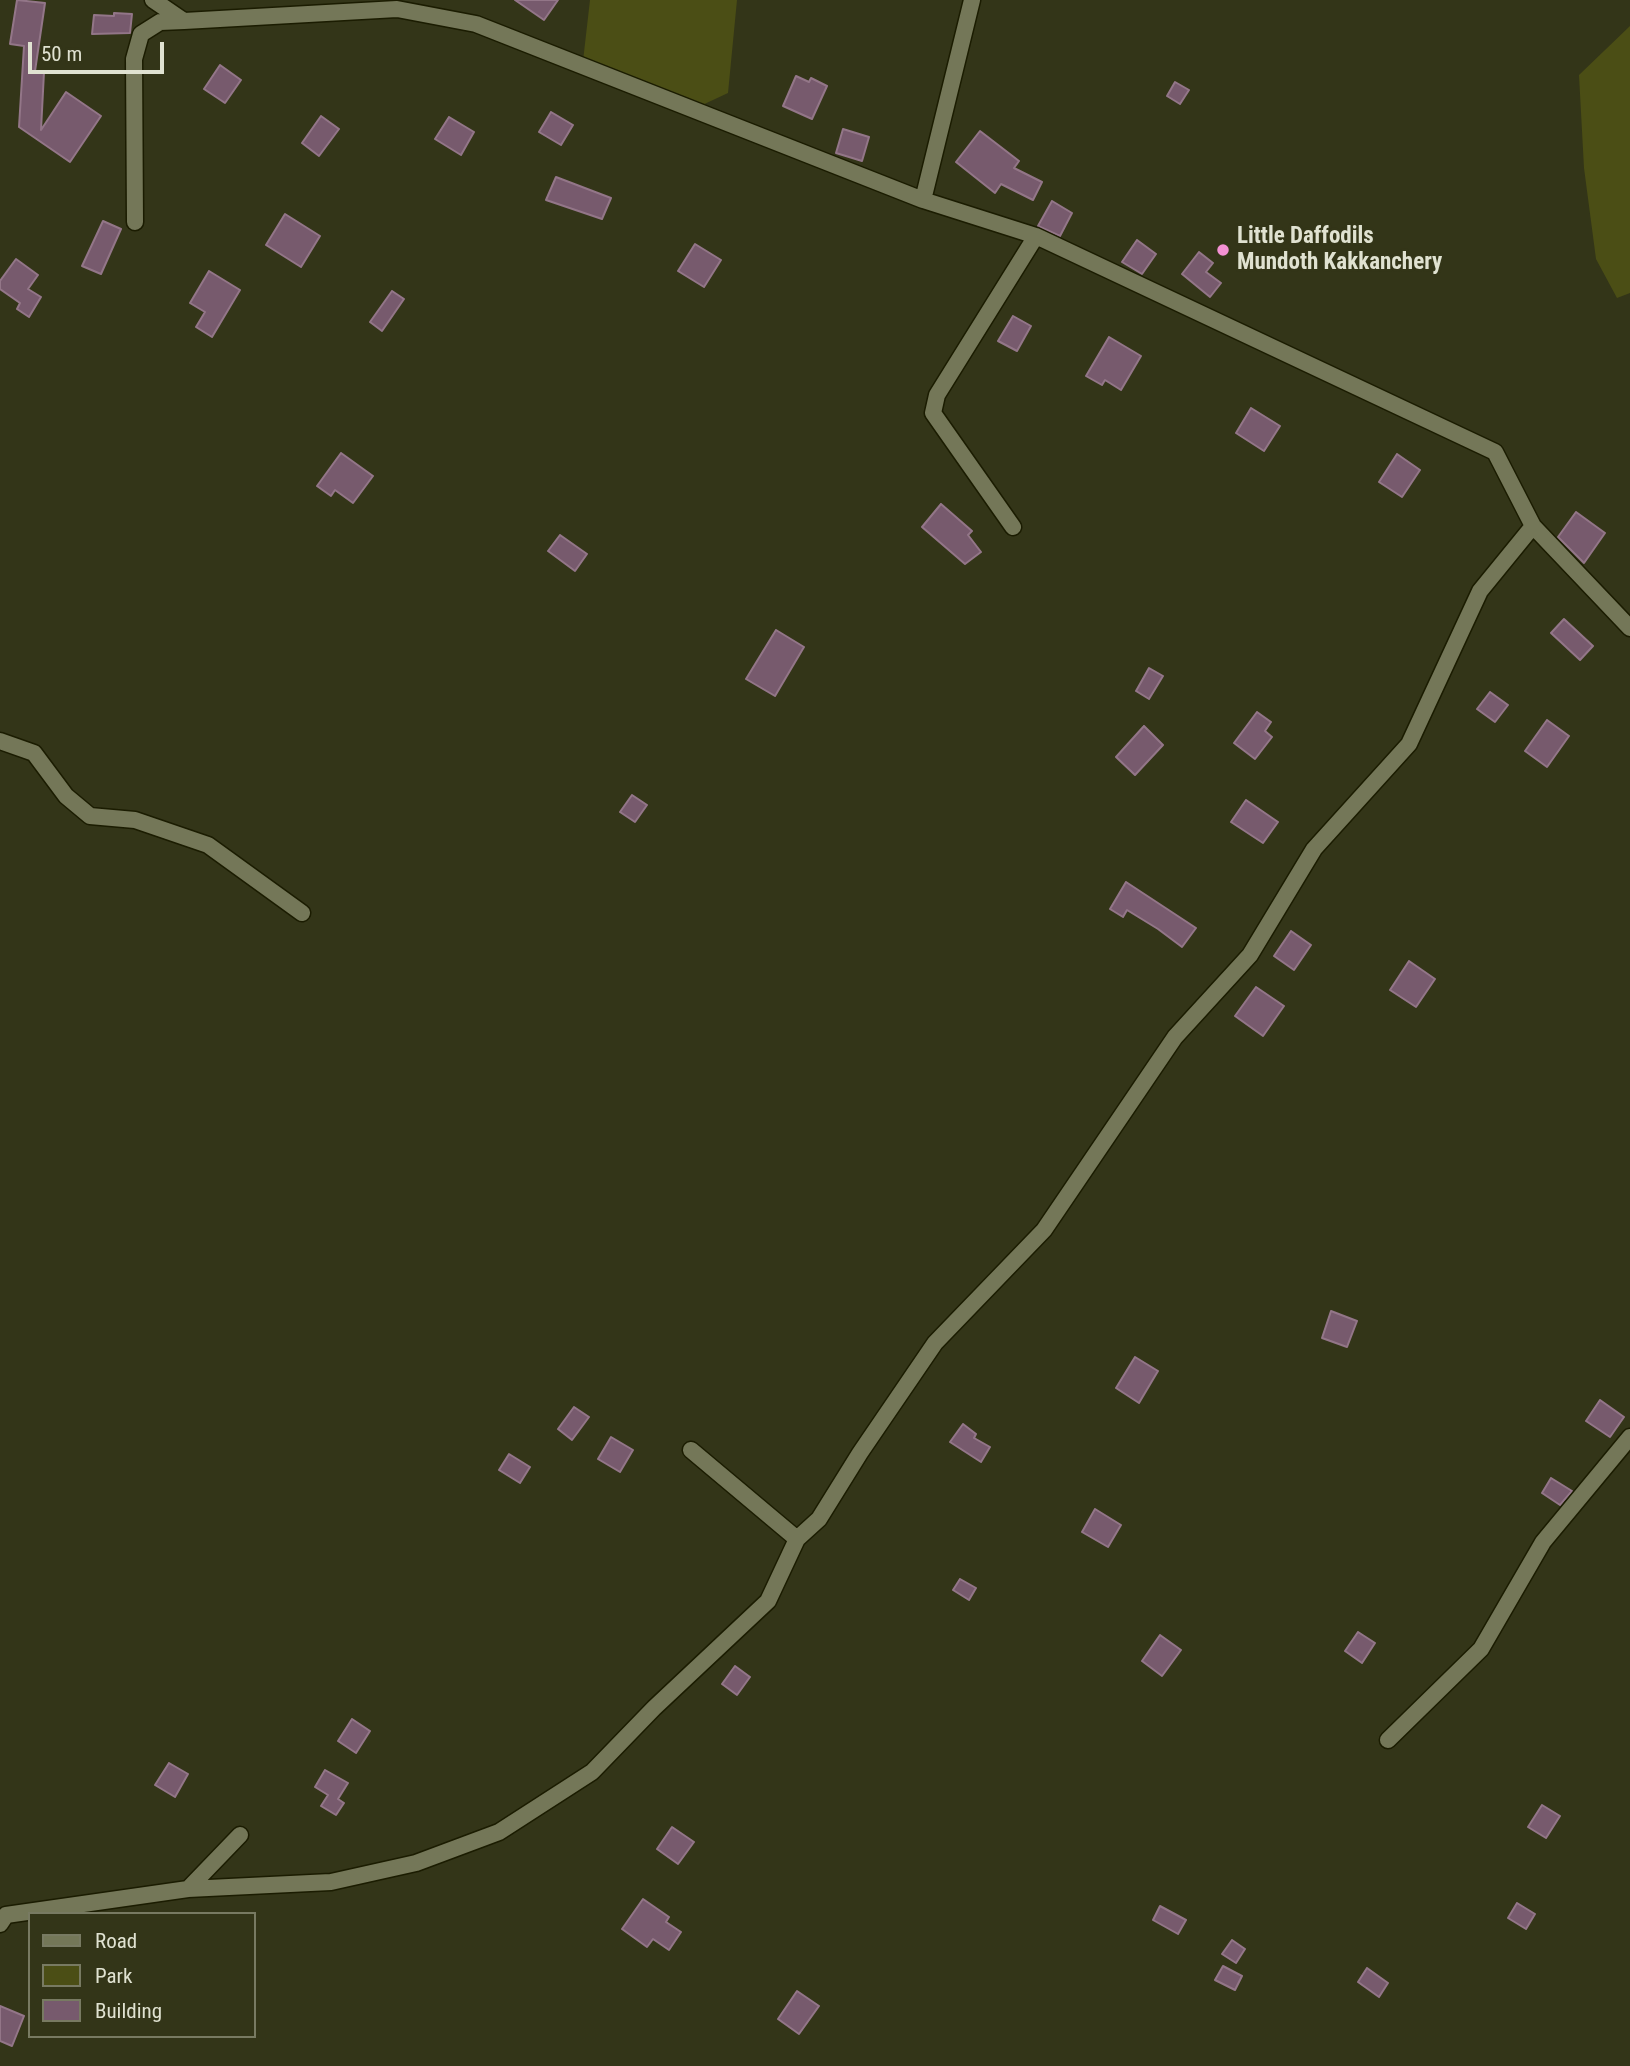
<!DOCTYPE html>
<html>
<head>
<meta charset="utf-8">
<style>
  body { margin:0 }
  #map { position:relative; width:1630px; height:2066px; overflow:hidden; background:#333518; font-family:"Roboto Condensed",sans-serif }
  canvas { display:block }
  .legend { position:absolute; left:28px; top:1912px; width:228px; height:126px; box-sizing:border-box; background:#333518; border:2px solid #787a62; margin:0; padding:9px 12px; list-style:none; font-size:21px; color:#e0e2d1 }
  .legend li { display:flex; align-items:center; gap:14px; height:35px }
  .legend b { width:35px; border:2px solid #787a62 }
  .scale { position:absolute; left:28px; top:42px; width:136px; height:32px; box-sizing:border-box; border:4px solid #e0e2d1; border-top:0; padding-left:9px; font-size:21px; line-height:24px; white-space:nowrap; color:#e0e2d1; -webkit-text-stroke:5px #333518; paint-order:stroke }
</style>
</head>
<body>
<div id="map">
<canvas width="1630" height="2066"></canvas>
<ul class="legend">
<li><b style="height:9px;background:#747758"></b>Road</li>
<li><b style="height:19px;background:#4b4e15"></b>Park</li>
<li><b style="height:19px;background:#775a6d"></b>Building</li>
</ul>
<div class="scale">50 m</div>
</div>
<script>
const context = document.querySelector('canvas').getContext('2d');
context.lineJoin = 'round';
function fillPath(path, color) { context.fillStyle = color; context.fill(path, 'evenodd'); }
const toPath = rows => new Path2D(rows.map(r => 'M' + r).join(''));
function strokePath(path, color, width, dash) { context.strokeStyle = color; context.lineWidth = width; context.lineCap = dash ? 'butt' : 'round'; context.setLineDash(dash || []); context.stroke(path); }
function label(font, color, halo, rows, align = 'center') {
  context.font = font + ' "Roboto Condensed",sans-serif'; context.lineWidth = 5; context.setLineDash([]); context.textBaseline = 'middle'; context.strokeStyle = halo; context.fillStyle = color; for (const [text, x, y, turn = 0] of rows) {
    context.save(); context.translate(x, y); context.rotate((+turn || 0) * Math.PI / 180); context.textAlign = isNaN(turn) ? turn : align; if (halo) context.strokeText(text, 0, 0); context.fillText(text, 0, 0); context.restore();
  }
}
fillPath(toPath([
  [590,0,737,0,728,93,698,107,583,61],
  [1630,26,1630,293,1617,298,1596,259,1584,168,1579,75]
]), '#4b4e15');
const building = toPath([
  [17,0,45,3,35,71,44,72,41,130,66,92,101,116,70,162,19,127,24,46,10,44,17,0],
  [515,0,558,0,544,20,515,0],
  [114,13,132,14,130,33,92,34,94,15,114,16,114,13],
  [220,65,241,80,225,103,204,89,220,65],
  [796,76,809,82,811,78,827,86,812,119,783,106,796,76],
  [1175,82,1189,90,1180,104,1167,96,1175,82],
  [551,112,573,125,561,145,539,132,551,112],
  [321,116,339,129,319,156,302,143,321,116],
  [449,117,474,132,461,155,435,139,449,117],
  [843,129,869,137,862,161,836,153,843,129],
  [980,131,1019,161,1014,168,1042,182,1033,200,1001,184,995,193,956,162,980,131],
  [556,177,611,198,602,219,546,200,556,177],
  [1052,201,1072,213,1060,236,1038,226,1052,201],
  [285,214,320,236,301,267,266,245,285,214],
  [103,221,121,229,101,274,82,266,103,221],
  [1137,240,1156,254,1142,274,1122,262,1137,240],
  [695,244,721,260,704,287,678,271,695,244],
  [1199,252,1213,263,1206,272,1221,283,1210,297,1182,274,1199,252],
  [16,259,38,275,28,289,41,297,29,317,17,309,20,303,0,289,0,281,16,259],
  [209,271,240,290,212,337,196,327,205,312,190,303,209,271],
  [392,291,404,299,382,331,370,322,392,291],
  [1013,316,1031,326,1017,351,998,341,1013,316],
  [1109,337,1141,356,1121,390,1105,380,1102,385,1086,376,1109,337],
  [1251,408,1280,426,1264,451,1236,433,1251,408],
  [341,453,373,476,353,503,335,490,331,496,317,486,341,453],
  [1397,454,1420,470,1402,497,1379,482,1397,454],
  [941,504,972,531,968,535,981,552,965,564,922,527,941,504],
  [1576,512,1605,533,1584,563,1558,537,1576,512],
  [560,535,587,554,575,571,548,551,560,535],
  [1564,619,1593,646,1580,660,1551,633,1564,619],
  [776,630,804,647,775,696,746,679,776,630],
  [1149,668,1163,676,1149,699,1136,691,1149,668],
  [1490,692,1508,705,1495,722,1477,709,1490,692],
  [1257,712,1271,722,1265,731,1272,737,1255,759,1234,743,1257,712],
  [1547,720,1569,736,1547,767,1525,751,1547,720],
  [1144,726,1163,745,1135,775,1116,757,1144,726],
  [632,795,647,805,635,822,620,812,632,795],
  [1246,800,1278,822,1263,843,1231,822,1246,800],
  [1126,882,1196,928,1182,947,1158,929,1127,910,1123,917,1110,909,1126,882],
  [1291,931,1311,945,1294,970,1274,956,1291,931],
  [1409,961,1435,979,1416,1007,1390,990,1409,961],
  [1256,987,1284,1006,1263,1036,1235,1016,1256,987],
  [1331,1311,1357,1321,1347,1347,1322,1338,1331,1311],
  [1135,1357,1158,1371,1139,1403,1116,1388,1135,1357],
  [1600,1400,1624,1417,1610,1437,1586,1421,1600,1400],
  [574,1407,589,1417,572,1440,558,1429,574,1407],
  [963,1424,976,1434,974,1438,990,1447,981,1462,950,1442,963,1424],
  [611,1437,633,1450,620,1472,598,1459,611,1437],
  [509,1454,530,1467,520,1483,499,1470,509,1454],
  [1551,1478,1572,1491,1560,1505,1542,1493,1551,1478],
  [1095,1509,1121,1525,1108,1547,1082,1532,1095,1509],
  [960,1579,976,1588,969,1600,953,1590,960,1579],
  [1358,1632,1375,1643,1362,1663,1345,1651,1358,1632],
  [1160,1635,1181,1650,1162,1676,1142,1661,1160,1635],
  [735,1666,750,1677,737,1695,722,1684,735,1666],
  [352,1719,370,1731,356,1753,338,1741,352,1719],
  [169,1763,188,1774,175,1797,155,1785,169,1763],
  [325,1770,348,1783,338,1799,344,1803,336,1815,321,1806,328,1795,315,1787,325,1770],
  [1542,1805,1560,1816,1546,1838,1528,1827,1542,1805],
  [672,1827,694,1842,678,1864,657,1849,672,1827],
  [643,1899,669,1917,666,1922,681,1932,669,1950,653,1939,647,1947,622,1929,643,1899],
  [1517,1903,1535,1914,1526,1929,1508,1918,1517,1903],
  [1160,1906,1186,1920,1178,1934,1153,1920,1160,1906],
  [1232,1940,1245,1949,1236,1963,1222,1954,1232,1940],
  [1223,1966,1242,1976,1235,1990,1215,1980,1223,1966],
  [1367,1968,1388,1983,1379,1997,1358,1982,1367,1968],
  [797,1991,819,2006,799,2034,778,2019,797,1991],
  [0,2006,24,2016,12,2046,0,2041,0,2006]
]);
fillPath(building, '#775a6d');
strokePath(building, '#937688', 2);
const street = toPath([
  [153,0,184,21,397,9,476,24,923,200,1036,236,1495,452,1533,526,1630,628],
  [923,200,972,0],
  [135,222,134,59,141,34,160,22,184,21],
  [1013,527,933,413,937,395,1036,236],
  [0,741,34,753,66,796,90,816,135,820,208,845,302,913],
  [691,1450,797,1539],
  [1388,1740,1481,1649,1543,1542,1630,1437],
  [188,1889,240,1835],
  [0,1924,6,1915,188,1889,331,1882,416,1863,499,1832,592,1772,654,1708,768,1601,797,1539,819,1519,860,1453,935,1343,1044,1230,1175,1037,1250,955,1314,849,1409,744,1480,591,1533,526]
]);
strokePath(street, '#1b1c01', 19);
strokePath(street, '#747758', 16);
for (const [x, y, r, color] of [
  [1223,250,7,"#f491d3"]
]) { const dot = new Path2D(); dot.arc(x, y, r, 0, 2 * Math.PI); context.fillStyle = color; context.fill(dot); strokePath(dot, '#333518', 2.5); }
label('bold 23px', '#e0e2d1', '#333518', [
  ["Little Daffodils",1237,237],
  ["Mundoth Kakkanchery",1237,263]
], 'left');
</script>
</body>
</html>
